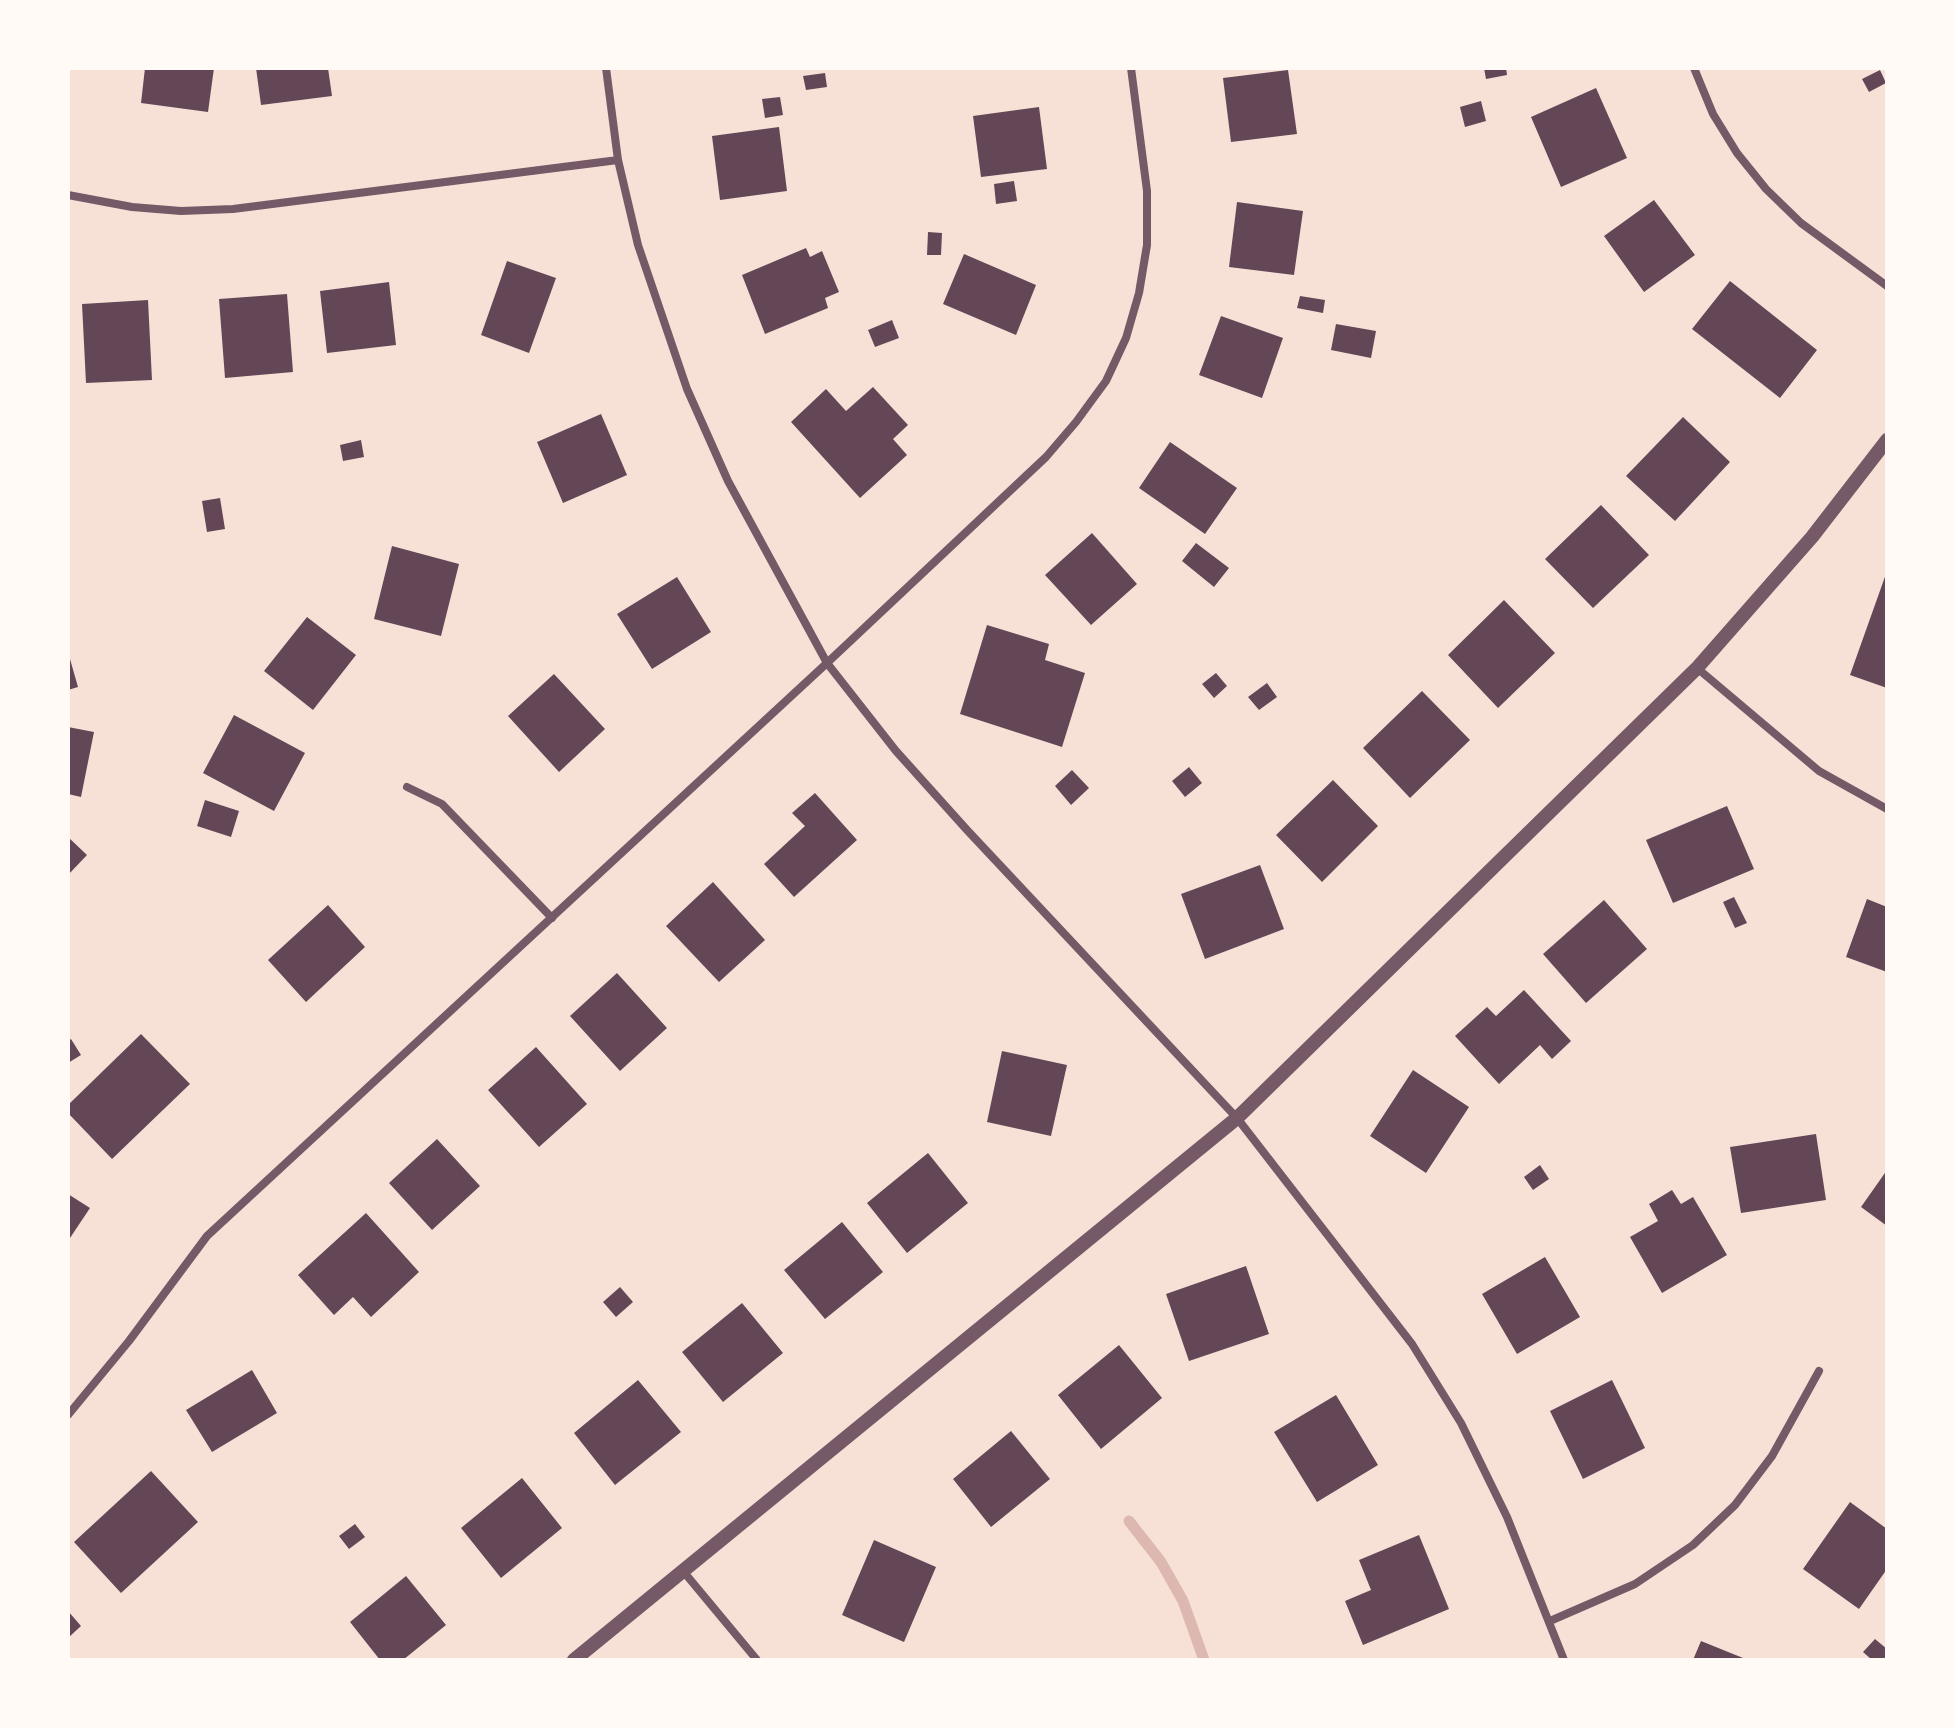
<!DOCTYPE html>
<html>
<head>
<meta charset="utf-8">
<style>
  body { margin:0 }
  #map { position:relative; width:1955px; height:1728px; overflow:hidden; background:#f7e1d7; font-family:"PT Sans",sans-serif }
  canvas { display:block }
  .frame { position:absolute; inset:0; border:70px solid #fffaf5; pointer-events:none }
</style>
</head>
<body>
<div id="map">
<canvas width="1955" height="1728"></canvas>
<div class="frame"></div>
</div>
<script>
const context = document.querySelector('canvas').getContext('2d');
context.lineJoin = 'round';
const toPath = rows => new Path2D(rows.map(r => 'M' + r).join(''));
function strokePath(path, color, width, dash) { context.strokeStyle = color; context.lineWidth = width; context.lineCap = dash ? 'butt' : 'round'; context.setLineDash(dash || []); context.stroke(path); }
function fillPath(path, color) { context.fillStyle = color; context.fill(path, 'evenodd'); }
strokePath(toPath([
  [1129,1521,1161,1562,1183,1601,1204,1660]
]), '#dcb8b0', 11);
fillPath(toPath([
  [145,68,214,68,208,112,141,103],
  [256,68,328,68,332,96,261,105],
  [1484,68,1506,68,1507,75,1486,79],
  [1288,70,1297,134,1231,142,1223,78],
  [1880,70,1886,83,1869,92,1862,79],
  [825,73,827,87,806,90,803,76],
  [1596,88,1627,158,1561,187,1531,117],
  [780,97,783,115,765,118,762,99],
  [1481,101,1486,121,1465,127,1460,107],
  [1039,107,1047,169,981,177,973,116],
  [779,127,787,191,720,200,712,136],
  [1014,181,1017,201,996,204,994,184],
  [1654,200,1695,255,1644,292,1604,236],
  [1237,202,1303,211,1294,275,1229,267],
  [928,232,942,233,941,255,927,255],
  [806,248,810,257,822,251,839,292,825,298,828,308,765,334,742,275],
  [964,254,1036,285,1016,335,943,304],
  [507,261,556,278,529,353,481,335],
  [1730,281,1817,350,1780,398,1692,329],
  [389,282,396,345,327,353,320,291],
  [287,294,293,372,225,378,219,299],
  [1300,296,1325,300,1323,313,1297,308],
  [148,300,152,380,86,383,82,304],
  [1221,316,1283,338,1262,398,1199,375],
  [892,320,899,338,875,347,868,330],
  [1336,324,1376,331,1371,358,1331,350],
  [873,387,908,425,893,439,907,455,860,498,791,422,826,389,846,411],
  [601,414,627,475,563,503,537,442],
  [1683,417,1730,462,1675,521,1626,476],
  [361,440,364,457,343,461,340,445],
  [1170,442,1237,488,1205,534,1139,488],
  [220,498,225,529,207,532,202,501],
  [1601,505,1649,555,1593,608,1545,559],
  [1092,533,1137,584,1091,625,1045,575],
  [1196,543,1229,568,1214,587,1182,561],
  [392,546,459,564,441,636,374,619],
  [1887,571,1887,688,1850,675],
  [677,577,711,632,652,669,617,614],
  [1504,600,1555,653,1498,708,1448,655],
  [307,617,356,655,313,710,264,671],
  [987,625,1049,644,1045,660,1085,673,1062,747,960,714],
  [68,652,78,687,68,690],
  [1216,673,1227,686,1214,698,1202,684],
  [554,674,605,729,559,772,508,716],
  [1267,683,1277,697,1259,710,1248,697],
  [1422,691,1470,740,1410,798,1363,748],
  [234,715,305,753,274,811,203,773],
  [68,727,94,732,81,797,68,794],
  [1189,767,1202,783,1185,797,1172,781],
  [1072,770,1089,788,1071,805,1055,786],
  [1333,780,1378,826,1322,882,1276,835],
  [815,793,857,840,794,897,764,864,805,826,792,813],
  [205,800,239,811,231,837,197,826],
  [1727,806,1754,869,1673,903,1646,840],
  [68,837,87,855,68,875],
  [1260,865,1284,929,1205,959,1181,894],
  [713,882,765,940,719,982,666,926],
  [1734,897,1747,923,1735,928,1723,902],
  [1867,899,1887,907,1887,972,1846,957],
  [1604,900,1647,949,1586,1003,1543,954],
  [328,905,365,947,306,1002,268,960],
  [617,973,667,1028,620,1071,570,1016],
  [1524,990,1571,1041,1552,1059,1540,1045,1499,1084,1455,1036,1487,1007,1496,1016],
  [141,1034,190,1084,112,1159,68,1113,68,1105],
  [71,1039,81,1055,68,1063,68,1041],
  [536,1047,587,1104,539,1147,488,1090],
  [1002,1051,1067,1065,1051,1136,987,1122],
  [1413,1070,1469,1107,1426,1173,1370,1136],
  [1816,1134,1826,1200,1741,1213,1730,1147],
  [437,1139,480,1186,432,1230,389,1183],
  [928,1153,968,1203,907,1253,867,1203],
  [1540,1165,1549,1179,1533,1190,1524,1177],
  [1887,1170,1887,1226,1861,1207],
  [1672,1190,1681,1204,1693,1197,1727,1255,1662,1293,1630,1237,1658,1221,1649,1204],
  [68,1194,90,1208,68,1241],
  [366,1213,419,1272,371,1317,353,1297,334,1315,298,1275],
  [842,1222,883,1272,825,1319,784,1270],
  [1545,1257,1580,1317,1517,1354,1482,1294],
  [1246,1266,1269,1334,1189,1361,1166,1294],
  [620,1287,633,1302,616,1317,603,1302],
  [742,1303,783,1353,723,1402,682,1352],
  [1119,1345,1162,1398,1101,1449,1058,1395],
  [252,1370,277,1413,212,1452,186,1410],
  [638,1380,681,1432,615,1485,574,1433],
  [1612,1380,1645,1448,1583,1479,1550,1411],
  [1336,1395,1378,1465,1317,1502,1274,1432],
  [1011,1431,1050,1479,991,1527,953,1479],
  [151,1471,198,1522,121,1593,74,1542],
  [522,1478,562,1528,501,1578,461,1528],
  [1850,1502,1887,1529,1887,1569,1859,1609,1803,1569],
  [355,1524,365,1537,349,1549,339,1536],
  [1419,1535,1449,1609,1363,1645,1345,1601,1371,1590,1359,1560],
  [874,1540,936,1567,904,1642,842,1615],
  [406,1576,446,1625,403,1660,380,1660,350,1622],
  [68,1611,81,1626,68,1638],
  [1875,1639,1887,1649,1887,1655,1883,1660,1872,1660,1863,1652],
  [1701,1641,1748,1660,1693,1660]
]), '#644757');
strokePath(toPath([
  [606,68,618,160,638,245,687,389,728,481,827,663,896,751,967,830,1237,1118,1412,1344,1461,1423,1507,1517,1564,1660],
  [1694,68,1713,114,1737,153,1766,189,1801,223,1887,286],
  [68,195,132,207,181,211,233,209,618,160],
  [1697,668,1819,771,1887,809],
  [407,787,442,804,552,918],
  [68,1415,129,1341,207,1236,827,663,1046,457,1076,422,1106,381,1126,338,1139,293,1147,245,1147,191,1131,68],
  [683,1571,757,1660],
  [1550,1621,1635,1584,1693,1545,1735,1505,1772,1456,1819,1371]
]), '#755966', 8);
strokePath(toPath([
  [574,1660,1237,1118,1697,668,1812,537,1887,440]
]), '#755966', 14);
</script>
</body>
</html>
